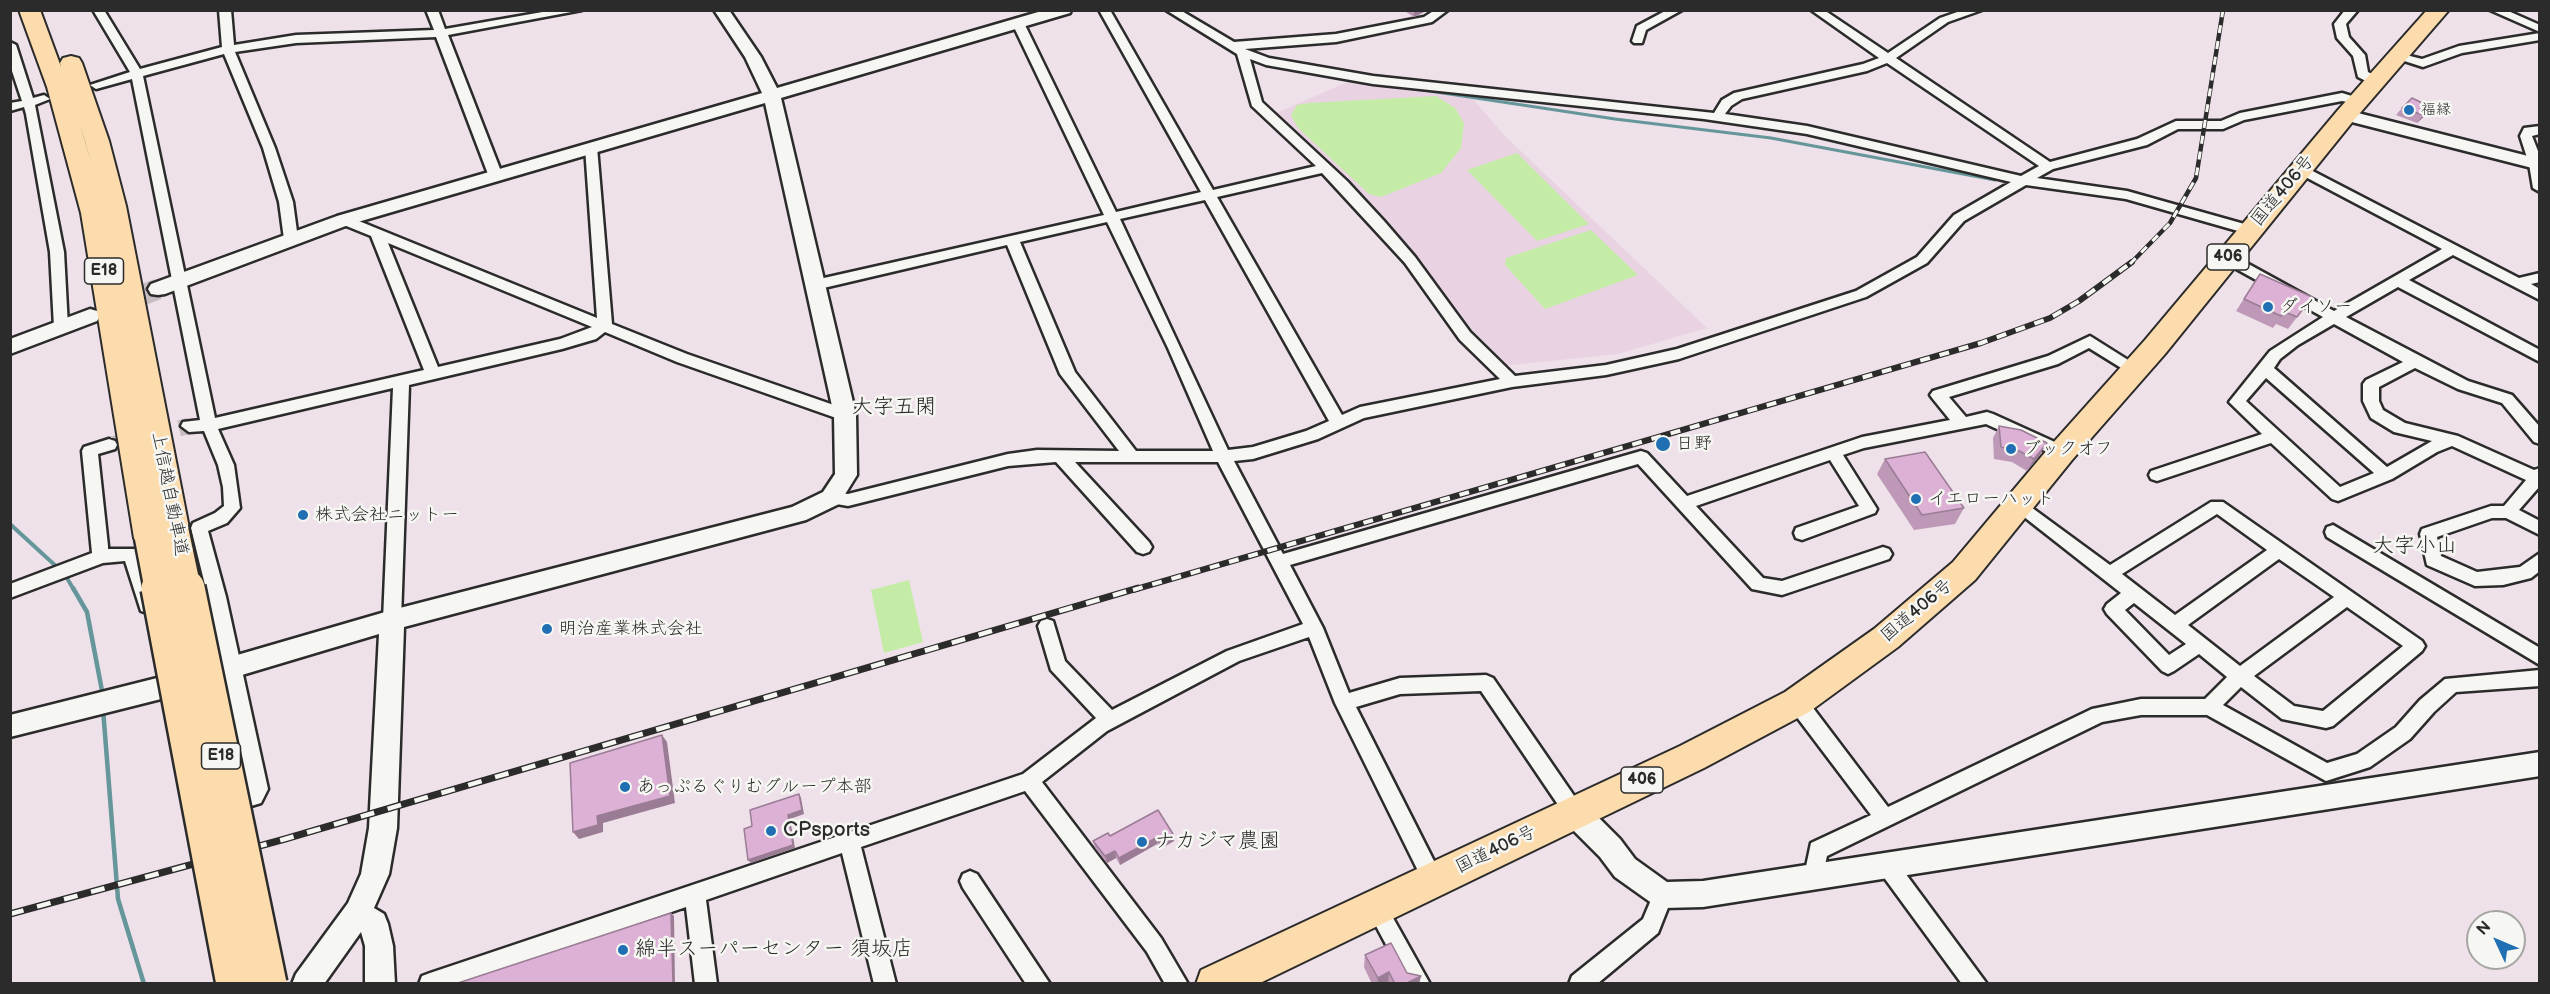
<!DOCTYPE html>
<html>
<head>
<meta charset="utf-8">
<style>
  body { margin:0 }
  #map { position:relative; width:2550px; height:994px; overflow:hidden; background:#eee1e9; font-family:"Balsamiq Sans",sans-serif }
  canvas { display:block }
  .frame { position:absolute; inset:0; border:12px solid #2b2b2b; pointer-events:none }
  .north { position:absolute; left:2466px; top:910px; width:60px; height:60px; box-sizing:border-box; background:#f6f6f2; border:2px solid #a5a5a2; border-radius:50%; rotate:314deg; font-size:16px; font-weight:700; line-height:24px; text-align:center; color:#2b2b2b }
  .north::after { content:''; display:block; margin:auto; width:21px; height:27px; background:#1f6fb2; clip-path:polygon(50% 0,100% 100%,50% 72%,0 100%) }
</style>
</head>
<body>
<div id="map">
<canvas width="2550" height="994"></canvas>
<div class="frame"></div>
<div class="north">N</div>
</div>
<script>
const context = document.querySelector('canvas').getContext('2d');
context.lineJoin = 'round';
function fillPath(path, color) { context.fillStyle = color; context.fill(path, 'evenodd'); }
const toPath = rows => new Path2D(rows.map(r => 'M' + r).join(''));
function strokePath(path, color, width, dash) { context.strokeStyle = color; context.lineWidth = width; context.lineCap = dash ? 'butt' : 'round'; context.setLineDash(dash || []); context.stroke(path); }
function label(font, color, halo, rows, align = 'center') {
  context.font = font + ' "Balsamiq Sans","Klee One",sans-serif'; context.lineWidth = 5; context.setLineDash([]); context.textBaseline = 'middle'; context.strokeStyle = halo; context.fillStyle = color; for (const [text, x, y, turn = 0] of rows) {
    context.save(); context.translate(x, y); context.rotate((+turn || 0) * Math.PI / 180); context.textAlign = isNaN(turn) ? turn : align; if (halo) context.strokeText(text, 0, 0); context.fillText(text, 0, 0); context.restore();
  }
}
fillPath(toPath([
  [1352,80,1465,90,1505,136,1707,328,1618,354,1503,366,1447,311,1406,249,1272,115]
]), '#e9d3e3');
fillPath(toPath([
  [1436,96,1455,108,1464,123,1461,148,1441,173,1381,197,1369,194,1298,128,1291,115,1297,105,1309,103],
  [1517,153,1589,224,1537,241,1467,170],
  [1591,230,1638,275,1545,309,1505,265,1506,258],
  [909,580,923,642,884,653,871,590]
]), '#c5eca6');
strokePath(toPath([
  [1181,10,1191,17],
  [1317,74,1615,119,1771,138,1995,180]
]), '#65969a', 3);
strokePath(toPath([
  [10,524,58,568],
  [64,573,74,590]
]), '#65969a', 4);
strokePath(toPath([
  [73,588,87,612,103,696],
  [103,709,118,899,144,984]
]), '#65969a', 4.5);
strokePath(toPath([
  [109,445,189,426]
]), '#c7bdc3', 16, [16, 8]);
strokePath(toPath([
  [114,306,158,289]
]), '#c7bdc3', 21, [21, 10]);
const street = toPath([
  [93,10,104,10,140,69,222,47,219,10,231,10,234,45,296,35,434,30,426,10,438,10,445,29,554,10,582,10,448,35,502,174,495,178,488,174,436,37,296,43,235,52,275,148,293,202,298,239,291,243,284,239,279,202,263,148,224,54,143,76,215,418,424,370,371,236,339,223,339,217,349,217,597,318,585,147,591,143,597,147,612,324,687,354,851,411,853,415,851,419,839,419,677,362,605,332,596,339,562,349,409,385,401,620,398,625,392,627,386,625,383,620,393,388,218,429,234,465,240,508,227,523,208,531,226,597,268,789,261,803,228,813,221,810,218,804,221,798,248,789,208,597,191,528,193,523,215,513,224,506,223,487,218,465,204,431,189,432,181,426,183,422,200,420,132,79,96,89,90,85,130,72,93,10],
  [388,243,592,327,560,339,438,367,388,243],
  [1099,10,1110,10,1213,190,1316,166,1252,106,1237,54,1166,10,1180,10,1234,42,1336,34,1424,17,1435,10,1448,10,1432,22,1336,42,1245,49,1269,58,1373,76,1714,113,1722,100,1734,93,1863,64,1879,58,1811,10,1824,10,1888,53,1940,18,1963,10,1982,10,1948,22,1896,58,2050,162,2137,139,2176,121,2221,121,2240,113,2342,93,2365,100,2359,104,2342,101,2244,120,2223,129,2178,129,2147,145,2053,169,2037,178,2127,191,2255,227,2255,233,2245,233,2126,199,2026,185,1964,221,1927,263,1866,297,1679,359,1606,375,1512,387,1364,418,1318,439,1253,459,1234,461,1283,554,1641,451,1647,453,1687,496,1862,437,1950,420,1933,399,1930,395,1933,391,2048,356,2090,336,2144,370,2141,374,2131,374,2089,348,2058,364,1949,397,1966,417,1987,412,1993,414,2068,448,2070,452,2068,456,2056,456,1986,424,1864,448,1843,455,1877,509,1875,513,1802,540,1796,538,1794,533,1796,528,1859,506,1830,460,1696,506,1763,578,1782,581,1883,547,1889,549,1892,554,1889,559,1782,595,1752,589,1638,464,1290,565,1323,628,1349,693,1400,678,1486,675,1493,678,1581,806,1584,812,1581,818,1574,821,1567,818,1481,691,1400,694,1356,707,1440,873,1443,880,1440,887,1433,890,1426,887,1335,703,1309,637,1239,661,1107,731,1042,782,1161,938,1188,984,1165,984,1147,952,1025,791,861,847,896,984,874,984,842,853,706,900,717,984,695,984,686,907,463,984,419,984,422,976,430,973,1023,774,1096,718,1051,670,1038,626,1041,621,1047,619,1053,621,1065,661,1112,710,1227,651,1303,624,1218,462,1075,462,1149,542,1152,547,1149,552,1143,554,1137,552,1056,462,1008,466,848,506,825,502,823,498,831,492,848,494,1008,454,1037,450,1119,451,1060,374,1007,245,815,290,808,285,815,280,1104,215,1013,25,1019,22,1025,25,1116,212,1201,192,1099,10],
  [1250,59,1266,65,1373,84,1704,119,1807,134,2011,182,1954,215,1917,257,1856,291,1677,349,1606,365,1515,376,1470,332,1415,257,1384,221,1347,181,1262,102,1250,59],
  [1887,63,2039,166,2021,176,1807,126,1725,114,1731,106,1742,99,1867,71,1887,63],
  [1322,173,1405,263,1460,340,1500,379,1360,407,1342,415,1217,197,1322,173],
  [1205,200,1329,421,1306,431,1253,447,1228,450,1120,219,1205,200],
  [1107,222,1168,348,1213,451,1136,451,1075,372,1020,242,1107,222],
  [1667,10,1682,10,1646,30,1642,43,1634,43,1632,41,1637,26,1667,10],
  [2345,10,2358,10,2346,24,2349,37,2365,55,2368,72,2380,78,2380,84,2372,84,2358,77,2353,56,2337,38,2334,24,2345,10],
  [2490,10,2506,10,2540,25,2540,32,2490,10],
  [2540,33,2540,40,2462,53,2423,67,2392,57,2398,53,2422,59,2459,46,2540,33],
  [10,42,16,45,33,98,44,95,50,99,35,105,64,252,68,327,61,332,54,327,50,252,26,114,24,107,10,111,10,103,22,101,10,65,10,42],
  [2540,126,2540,134,2532,136,2540,156,2540,192,2533,188,2529,164,2520,136,2524,128,2540,126],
  [2301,165,2519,278,2540,273,2540,282,2531,284,2540,289,2540,300,2453,255,2409,280,2540,350,2540,362,2398,287,2346,317,2468,381,2512,395,2540,427,2540,444,2534,442,2502,403,2458,389,2415,368,2379,387,2379,401,2383,410,2405,423,2458,436,2534,470,2540,468,2540,486,2519,510,2540,521,2540,535,2506,518,2492,518,2437,537,2441,556,2477,572,2520,567,2540,553,2540,571,2531,578,2503,585,2475,586,2427,565,2420,534,2422,529,2491,506,2504,506,2526,480,2452,446,2437,452,2392,479,2338,501,2332,499,2271,443,2157,481,2151,479,2149,475,2151,471,2262,434,2229,402,2270,351,2323,317,2222,261,2222,255,2232,255,2334,311,2442,249,2296,172,2296,166,2301,165],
  [2334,324,2403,362,2366,380,2363,384,2363,401,2371,418,2394,432,2432,441,2387,467,2274,368,2280,359,2298,345,2334,324],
  [2266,378,2374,473,2340,487,2246,401,2266,378],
  [109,439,115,441,117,445,115,449,98,454,108,546,108,549,138,549,156,606,153,611,147,613,141,611,125,561,103,563,10,598,10,584,92,553,82,451,84,447,109,439],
  [2020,499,2110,565,2211,502,2223,502,2422,641,2425,646,2422,651,2333,726,2326,728,2282,719,2241,687,2223,705,2327,763,2357,754,2396,727,2420,700,2445,679,2540,670,2540,686,2456,692,2434,712,2410,739,2370,767,2326,781,2207,715,2141,715,2102,722,1827,856,1821,883,1814,886,1807,883,1804,876,1811,843,1871,815,1790,708,1788,702,1790,696,1797,694,1804,696,1888,807,2092,709,2141,699,2205,699,2227,677,2199,654,2174,671,2168,674,2162,671,2107,614,2104,609,2107,604,2121,593,2014,509,2012,505,2014,501,2020,499],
  [2217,514,2267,550,2175,615,2122,574,2217,514],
  [2279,559,2334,597,2240,666,2188,625,2279,559],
  [2134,603,2186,644,2169,655,2125,610,2134,603],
  [2347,607,2403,646,2323,711,2294,706,2254,676,2347,607],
  [2333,525,2540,648,2540,665,2327,537,2325,532,2327,527,2333,525],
  [1887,856,1894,858,1987,984,1962,984,1880,872,1877,865,1880,858,1887,856],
  [970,871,977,874,1050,984,1026,984,963,888,960,881,963,874,970,871],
  [1663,885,1670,888,1673,895,1658,933,1597,984,1569,984,1572,976,1643,919,1656,888,1663,885],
  [1376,897,1383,900,1430,984,1407,984,1366,907,1369,900,1376,897]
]);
const secondary = toPath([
  [714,10,729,10,761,57,777,88,1045,10,1071,10,1070,13,781,98,856,415,857,475,839,504,806,520,404,627,397,828,389,874,374,908,384,914,388,924,393,946,395,984,365,984,365,946,361,932,324,984,292,984,296,974,348,903,361,874,369,828,379,634,165,698,10,737,10,715,165,676,392,610,792,507,823,492,835,474,834,415,765,103,351,224,165,294,158,295,151,294,148,289,151,284,337,216,762,93,745,57,714,10],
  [2346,110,2540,159,2540,170,2340,119,2337,115,2340,111,2346,110],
  [90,309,97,311,100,316,97,321,10,354,10,339,90,309],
  [2540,752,2540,776,1703,907,1663,908,1653,904,1615,877,1600,857,1564,821,1561,812,1564,803,1574,800,1584,803,1620,839,1635,859,1667,882,1703,881,2540,752]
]);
const highway = toPath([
  [19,10,40,10,61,67,60,63,63,58,71,56,79,58,82,63,109,141,126,206,189,528,185,536,174,540,164,537,160,546,149,550,138,546,134,538,81,213,47,87,19,10],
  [79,121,85,141,91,162,79,121],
  [2427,10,2449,10,2354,120,2165,354,2072,460,1975,580,1898,647,1809,712,1704,768,1258,984,1196,984,1201,970,1680,746,1785,692,1874,629,1953,562,2052,444,2145,340,2338,110,2427,10]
]);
strokePath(street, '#2b2b2b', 5);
strokePath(secondary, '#2b2b2b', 5);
strokePath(highway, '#2b2b2b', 4);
fillPath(street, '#f6f6f2');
fillPath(secondary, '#f6f6f2');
fillPath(highway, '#fcdcac');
const railFar2 = toPath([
  [2130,264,2170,223,2196,178,2223,10]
]);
const railFar1 = toPath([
  [1133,590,1981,343,2050,318,2079,301,2132,262]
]);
const rail = toPath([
  [10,914,285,839,1138,588]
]);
strokePath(railFar2, '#2b2b2b', 4.5);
strokePath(railFar1, '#2b2b2b', 6);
strokePath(rail, '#2b2b2b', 7);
strokePath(railFar2, '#f6f6f2', 3, [8]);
strokePath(railFar1, '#f6f6f2', 4, [10]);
strokePath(rail, '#f6f6f2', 4.5, [14]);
const highwayBridgeFar1 = toPath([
  [174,528,187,590],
  [149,538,159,590]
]);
const highwayBridge = toPath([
  [159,588,234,984],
  [187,588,269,984]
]);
strokePath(highwayBridgeFar1, '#2b2b2b', 33, []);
strokePath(highwayBridge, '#2b2b2b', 40, []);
strokePath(highwayBridgeFar1, '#fcdcac', 28);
strokePath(highwayBridge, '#fcdcac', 35);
fillPath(toPath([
  [1403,10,1428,10,1414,17],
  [2402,108,2426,115,2417,123,2396,115],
  [2260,274,2312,297,2288,329,2276,324,2273,328,2236,311],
  [1999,426,2040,455,2027,471,2012,462,1994,459,1993,438],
  [1885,459,1964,508,1955,524,1914,530,1877,474],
  [1173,834,1174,841,1160,849,1157,844,1120,865,1116,858,1107,863,1095,848,1093,841,1110,836],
  [1365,955,1407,973,1421,976,1419,984,1372,984,1364,967]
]), '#bd98b7');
fillPath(toPath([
  [1414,10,1428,10,1414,17],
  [2431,107,2426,115,2417,123,2423,115],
  [2047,443,2040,455,2027,471,2034,459],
  [662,735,667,742,675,803,603,823,603,832,579,839,573,832,597,816],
  [799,794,801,798,804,814,790,819,795,848,751,863,748,860,788,815],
  [1173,834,1174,841,1160,849,1159,842],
  [1156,838,1157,844,1120,865,1119,858],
  [1115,851,1116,858,1107,863,1105,856],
  [671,913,674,916,675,984,673,984],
  [1389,972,1388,984,1377,984,1378,978],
  [1421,976,1419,984,1405,984]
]), '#9a7c95');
const building = toPath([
  [2412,98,2431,107,2423,115,2402,108,2412,98],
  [2260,274,2312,297,2297,317,2285,312,2281,316,2244,299,2260,274],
  [1999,426,2021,430,2047,443,2034,459,2019,451,2001,447,1999,426],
  [1925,452,1964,508,1922,515,1885,459,1925,452],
  [662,735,670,796,597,816,598,825,573,832,570,763,662,735],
  [799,794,802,810,788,815,793,845,748,860,744,829,752,826,750,810,799,794],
  [1158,810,1173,834,1159,842,1156,838,1119,858,1115,851,1105,856,1093,841,1108,833,1110,836,1158,810],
  [671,913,673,984,455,984,671,913],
  [1391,943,1407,973,1421,976,1405,984,1395,984,1389,972,1378,978,1365,955,1391,943]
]);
fillPath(building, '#dcb1d5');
strokePath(building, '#9a7c95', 1.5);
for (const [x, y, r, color] of [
  [2409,110,6,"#1f6fb2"],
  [2268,307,6,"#1f6fb2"],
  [1663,444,8,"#1f6fb2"],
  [2011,449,6,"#1f6fb2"],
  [1916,499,6,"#1f6fb2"],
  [303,515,6,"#1f6fb2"],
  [547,629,6,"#1f6fb2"],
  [625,787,6,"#1f6fb2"],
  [771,831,6,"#1f6fb2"],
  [1142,842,6,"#1f6fb2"],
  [623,950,6,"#1f6fb2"]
]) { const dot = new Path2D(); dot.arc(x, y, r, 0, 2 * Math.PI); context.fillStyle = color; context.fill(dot); strokePath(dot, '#f6f6f2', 2); }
label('15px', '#2b2b2b', '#f6f6f2', [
  ["福縁",2421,110]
], 'left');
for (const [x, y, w] of [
  [2228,257,42],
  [104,271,39],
  [221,756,39],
  [1642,780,42]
]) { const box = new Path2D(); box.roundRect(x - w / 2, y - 13, w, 26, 4.5); context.fillStyle = '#f6f6f2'; context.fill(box); strokePath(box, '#2b2b2b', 1.5); }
label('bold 16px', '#2b2b2b', null, [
  ["406",2228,257],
  ["E18",104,271],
  ["E18",221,756],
  ["406",1642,780]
]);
label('18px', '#2b2b2b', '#f6f6f2', [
  ["国道406号",2283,191,-50],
  ["上信越自動車道",169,494,79],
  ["国道406号",1917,611,-40],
  ["国道406号",1496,850,-26]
]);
label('18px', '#2b2b2b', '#f6f6f2', [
  ["ダイソー",2280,307],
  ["日野",1676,444],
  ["ブックオフ",2023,449],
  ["イエローハット",1928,499],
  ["株式会社ニットー",315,515],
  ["明治産業株式会社",559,629],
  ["あっぷるぐりむグループ本部",637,787]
], 'left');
label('21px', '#2b2b2b', '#f6f6f2', [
  ["大字五閑",894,408],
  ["大字小山",2415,547]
]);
label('21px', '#2b2b2b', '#f6f6f2', [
  ["CPsports",783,831],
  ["ナカジマ農園",1154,842],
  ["綿半スーパーセンター 須坂店",635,950]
], 'left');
</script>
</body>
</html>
